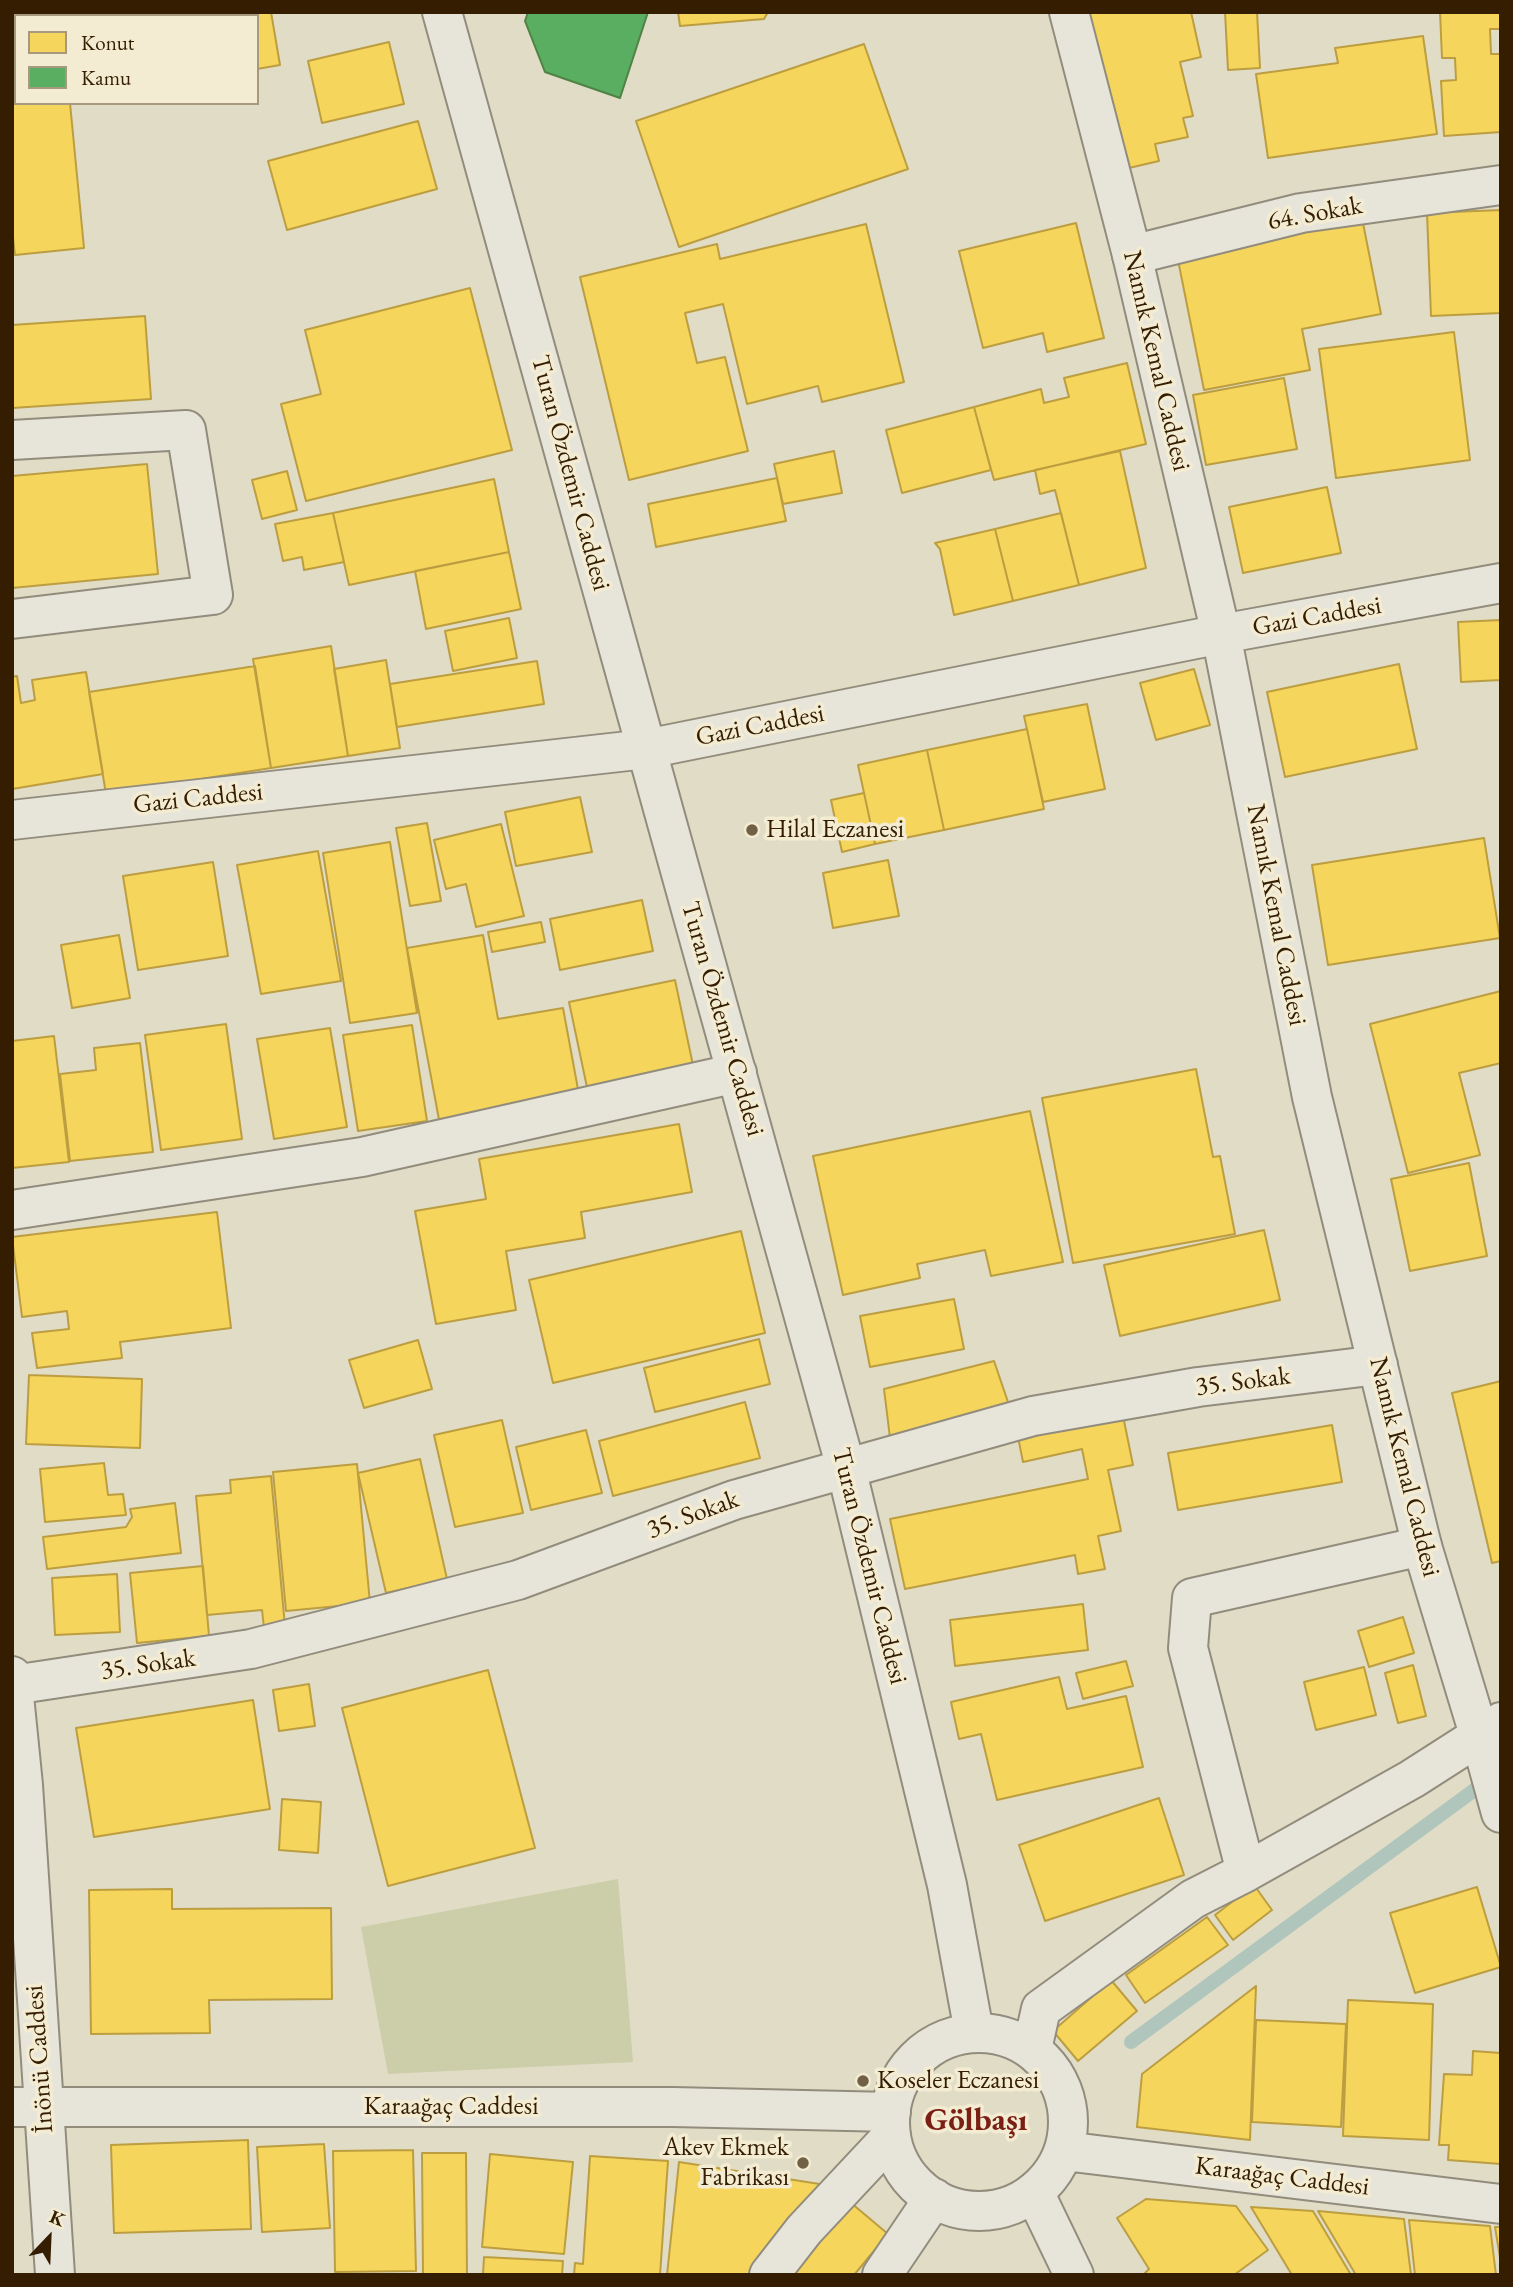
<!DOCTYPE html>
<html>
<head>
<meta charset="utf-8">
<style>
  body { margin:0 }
  #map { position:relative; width:1513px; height:2287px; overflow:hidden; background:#e1dcc6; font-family:"EB Garamond",serif }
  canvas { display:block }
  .frame { position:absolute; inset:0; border:14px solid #341d00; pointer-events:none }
  .legend { position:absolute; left:14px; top:14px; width:245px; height:91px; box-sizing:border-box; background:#f3ecd2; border:2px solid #a7997e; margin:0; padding:9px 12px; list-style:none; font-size:21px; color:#341d00 }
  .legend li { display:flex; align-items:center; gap:14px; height:35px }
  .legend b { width:35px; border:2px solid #a7997e }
  .north { position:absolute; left:14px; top:2203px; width:70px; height:70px; -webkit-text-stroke:5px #f3ecd2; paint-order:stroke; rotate:23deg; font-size:19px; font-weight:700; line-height:28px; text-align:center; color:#341d00 }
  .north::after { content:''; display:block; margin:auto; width:24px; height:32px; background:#341d00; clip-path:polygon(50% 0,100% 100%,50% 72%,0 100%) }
</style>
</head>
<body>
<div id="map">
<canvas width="1513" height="2287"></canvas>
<div class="frame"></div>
<ul class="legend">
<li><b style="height:19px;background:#f6d55c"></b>Konut</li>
<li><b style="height:19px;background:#5aae61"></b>Kamu</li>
</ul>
<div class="north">K</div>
</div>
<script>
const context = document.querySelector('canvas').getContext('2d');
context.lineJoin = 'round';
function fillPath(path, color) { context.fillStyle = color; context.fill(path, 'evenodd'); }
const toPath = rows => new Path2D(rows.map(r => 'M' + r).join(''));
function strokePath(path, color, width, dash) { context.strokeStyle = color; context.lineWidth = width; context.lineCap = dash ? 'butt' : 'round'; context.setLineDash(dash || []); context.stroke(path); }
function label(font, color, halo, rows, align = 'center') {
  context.font = font + ' "EB Garamond",serif'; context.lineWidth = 7; context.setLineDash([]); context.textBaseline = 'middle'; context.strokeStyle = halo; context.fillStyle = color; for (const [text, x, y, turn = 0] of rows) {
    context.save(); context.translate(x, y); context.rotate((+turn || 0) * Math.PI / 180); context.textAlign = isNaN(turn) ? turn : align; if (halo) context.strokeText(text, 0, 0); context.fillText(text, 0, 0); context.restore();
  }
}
fillPath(toPath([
  [618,1879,633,2062,388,2074,361,1927]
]), '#cbcea8');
const homes = toPath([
  [103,12,194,12,194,16,104,16,103,12],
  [194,12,271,12,280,65,257,69,257,16,194,16,194,12],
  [678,12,768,12,764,19,680,26,678,12],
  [1080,12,1191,12,1201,57,1180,62,1193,116,1183,118,1188,137,1155,144,1159,161,1116,171,1080,12],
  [1225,12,1257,12,1260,68,1228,70,1225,12],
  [1440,12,1501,12,1501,29,1490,29,1491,54,1501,54,1501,132,1444,136,1441,81,1456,80,1455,58,1442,58,1440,12],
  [1423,36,1437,134,1268,158,1256,74,1338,63,1335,48,1423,36],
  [389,42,404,104,322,123,308,61,389,42],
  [864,44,908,169,679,247,636,121,864,44],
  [12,93,16,93,16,103,70,103,84,248,15,255,12,229,12,93],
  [418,121,437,189,287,230,268,161,418,121],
  [1501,210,1501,313,1431,316,1427,213,1501,210],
  [1362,218,1381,314,1302,329,1310,370,1204,390,1177,255,1362,218],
  [1076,223,1104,338,1047,352,1043,333,983,348,959,251,1076,223],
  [866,224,904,382,822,402,818,386,747,404,723,304,685,313,697,363,725,357,748,451,629,480,580,277,717,244,720,259,866,224],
  [470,288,512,450,306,501,281,404,321,394,305,330,470,288],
  [145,316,151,399,12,408,12,325,145,316],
  [1454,332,1470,460,1336,478,1319,349,1454,332],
  [1127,363,1146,444,994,480,974,407,1041,389,1044,403,1069,397,1064,378,1127,363],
  [1284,378,1297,449,1206,465,1193,395,1284,378],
  [974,407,991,470,902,493,886,430,974,407],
  [834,451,842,493,783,504,774,464,834,451],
  [1120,451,1146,568,1079,585,1055,490,1040,494,1035,470,1120,451],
  [147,464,158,574,12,588,12,476,147,464],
  [287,471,297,510,262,519,252,480,287,471],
  [777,478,786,521,656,547,648,504,777,478],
  [494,479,509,552,349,585,333,513,494,479],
  [1327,487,1341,553,1243,573,1229,507,1327,487],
  [333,513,344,562,304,570,302,557,283,561,275,524,333,513],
  [1061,513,1079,585,1013,601,995,529,1061,513],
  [995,529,1013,601,954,615,940,549,935,543,995,529],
  [509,552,521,609,426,629,415,571,509,552],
  [509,618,517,658,453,671,445,631,509,618],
  [1501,620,1501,680,1461,682,1458,622,1501,620],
  [331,646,348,756,271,768,253,659,331,646],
  [386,660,400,748,348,756,334,669,386,660],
  [537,661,544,704,397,727,390,684,537,661],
  [1399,664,1417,749,1285,777,1267,692,1399,664],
  [255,666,271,768,106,794,89,692,255,666],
  [1194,669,1210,725,1156,740,1140,683,1194,669],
  [86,672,103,774,12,789,12,677,17,676,21,703,35,700,32,680,86,672],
  [1087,704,1105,789,1043,802,1024,716,1087,704],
  [1027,729,1044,809,944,830,927,750,1027,729],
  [927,750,944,830,875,844,858,765,927,750],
  [864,793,875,844,842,852,831,800,864,793],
  [580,797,592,852,516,866,505,812,580,797],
  [427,823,441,901,410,906,396,828,427,823],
  [501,824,524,916,476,927,466,884,446,889,434,840,501,824],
  [1484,838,1500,938,1328,965,1312,865,1484,838],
  [390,842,417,1013,350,1023,323,853,390,842],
  [318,851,341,981,261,994,237,865,318,851],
  [888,860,899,916,833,928,823,873,888,860],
  [213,862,228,956,138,970,123,876,213,862],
  [642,900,653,951,560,970,550,919,642,900],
  [541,922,545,942,492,952,488,932,541,922],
  [119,935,130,998,72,1008,61,945,119,935],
  [483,935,498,1019,563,1008,580,1100,440,1125,407,948,483,935],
  [675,980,694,1070,588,1092,569,1002,675,980],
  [1501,991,1501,1063,1459,1073,1480,1155,1408,1173,1370,1024,1501,991],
  [226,1024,242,1139,161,1150,145,1035,226,1024],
  [412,1025,427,1121,358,1131,343,1035,412,1025],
  [330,1028,347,1127,274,1139,257,1039,330,1028],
  [54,1036,69,1162,12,1168,12,1041,54,1036],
  [140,1043,153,1152,70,1161,60,1074,96,1070,94,1048,140,1043],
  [1196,1069,1213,1157,1220,1156,1235,1234,1073,1263,1042,1098,1196,1069],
  [1030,1111,1063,1262,991,1276,985,1250,917,1264,920,1278,843,1295,813,1156,1030,1111],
  [679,1124,692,1192,581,1212,585,1238,506,1251,516,1310,436,1324,415,1211,486,1199,479,1159,679,1124],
  [1469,1163,1487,1256,1410,1271,1391,1179,1469,1163],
  [217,1212,231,1328,120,1342,122,1358,37,1368,32,1333,69,1329,67,1311,22,1317,12,1237,217,1212],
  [1264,1230,1280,1300,1120,1336,1104,1265,1264,1230],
  [741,1231,765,1333,553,1383,529,1280,741,1231],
  [954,1299,964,1349,870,1367,860,1316,954,1299],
  [759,1339,770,1384,655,1412,644,1368,759,1339],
  [418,1340,432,1389,364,1408,349,1360,418,1340],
  [994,1361,1009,1405,890,1438,884,1389,994,1361],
  [29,1375,142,1379,140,1448,26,1444,29,1375],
  [1501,1381,1501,1561,1492,1563,1452,1393,1501,1381],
  [745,1402,760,1458,613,1496,599,1441,745,1402],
  [1122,1411,1133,1465,1108,1470,1121,1531,1098,1536,1105,1569,1078,1574,1075,1555,905,1589,890,1519,1088,1479,1082,1449,1023,1462,1017,1432,1122,1411],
  [502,1420,523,1513,455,1527,434,1435,502,1420],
  [1332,1425,1342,1482,1178,1510,1168,1453,1332,1425],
  [586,1430,602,1493,531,1510,516,1447,586,1430],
  [420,1459,447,1579,386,1593,358,1473,420,1459],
  [104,1463,108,1495,123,1494,126,1515,45,1522,40,1469,104,1463],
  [357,1464,370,1603,286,1611,273,1472,357,1464],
  [271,1476,285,1626,264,1628,262,1610,207,1615,196,1496,231,1493,230,1480,271,1476],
  [175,1503,181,1553,47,1569,43,1537,126,1527,132,1517,130,1509,175,1503],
  [203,1566,209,1636,137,1643,130,1573,203,1566],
  [117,1574,120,1632,55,1635,52,1578,117,1574],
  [1083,1604,1088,1650,955,1666,950,1620,1083,1604],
  [1403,1617,1414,1653,1369,1667,1358,1631,1403,1617],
  [1126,1661,1133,1686,1083,1699,1076,1673,1126,1661],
  [1413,1665,1426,1716,1398,1723,1385,1673,1413,1665],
  [1364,1667,1376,1715,1316,1730,1304,1682,1364,1667],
  [488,1670,535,1848,388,1886,342,1708,488,1670],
  [1059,1677,1067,1709,1126,1696,1143,1767,997,1800,981,1734,959,1739,951,1702,1059,1677],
  [309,1684,315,1726,279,1731,273,1690,309,1684],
  [253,1700,270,1809,94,1837,76,1728,253,1700],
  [1159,1798,1184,1875,1045,1921,1019,1845,1159,1798],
  [282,1799,321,1802,318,1853,279,1850,282,1799],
  [1254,1885,1272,1910,1233,1940,1215,1915,1254,1885],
  [1477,1887,1501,1967,1415,1993,1390,1913,1477,1887],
  [172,1889,172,1909,331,1908,332,1999,209,2000,210,2033,91,2034,89,1890,172,1889],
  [1207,1917,1228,1945,1145,2003,1126,1975,1207,1917],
  [1111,1980,1137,2011,1078,2061,1053,2031,1111,1980],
  [1256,1986,1250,2140,1137,2127,1142,2074,1256,1986],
  [1348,2000,1433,2004,1429,2140,1343,2136,1348,2000],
  [1256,2020,1346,2024,1341,2127,1252,2122,1256,2020],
  [1473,2051,1501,2053,1501,2164,1448,2160,1449,2145,1439,2145,1444,2074,1472,2075,1473,2051],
  [248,2140,251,2229,114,2233,111,2145,248,2140],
  [324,2144,330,2228,262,2232,257,2147,324,2144],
  [413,2150,416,2271,335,2272,333,2151,413,2150],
  [422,2153,466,2153,467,2275,423,2275,422,2153],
  [490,2154,573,2162,564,2254,482,2247,490,2154],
  [590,2156,668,2161,660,2275,574,2275,575,2263,583,2264,590,2156],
  [679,2162,826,2185,758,2275,667,2275,679,2162],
  [844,2197,888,2234,854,2275,777,2275,844,2197],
  [1146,2199,1236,2206,1268,2250,1234,2275,1143,2275,1149,2269,1117,2218,1146,2199],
  [1251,2207,1313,2211,1351,2275,1292,2275,1251,2207],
  [1318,2211,1404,2219,1411,2275,1356,2275,1318,2211],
  [1409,2220,1490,2226,1496,2275,1415,2275,1409,2220],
  [1495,2227,1501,2227,1501,2264,1495,2227],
  [484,2257,563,2261,562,2275,483,2275,484,2257]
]);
fillPath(homes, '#f6d55c');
strokePath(homes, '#bc9e40', 2);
const public = toPath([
  [528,12,648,12,620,98,545,72,525,21,528,12]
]);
fillPath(public, '#5aae61');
strokePath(public, '#4f8244', 2);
strokePath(toPath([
  [1131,2042,1488,1780]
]), '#b0c6bc', 14);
const minor = toPath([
  [1132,255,1301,213,1501,185],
  [12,440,186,430,213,595,12,619],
  [12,1210,362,1157,737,1073],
  [12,1676,23,1785,55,2275],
  [13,1685,251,1649,518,1580,734,1500,1033,1416,1198,1387,1378,1365],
  [1484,1751,1501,1813],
  [1246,1872,1188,1648,1192,1598,1422,1546],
  [1032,2049,1041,2009,1193,1899,1246,1872,1412,1779,1501,1722],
  [1034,2192,1074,2275],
  [769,2275,804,2230,891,2137],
  [882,2275,934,2198]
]);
const tertiary = toPath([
  [442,12,846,1468,947,1885,974,2032],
  [1069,12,1132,255,1221,634,1312,1097,1422,1546,1484,1751],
  [12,820,646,749,1221,634,1501,583],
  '890 2122a89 89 0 1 1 178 0a89 89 0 1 1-178 0Z',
  [12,2107,673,2107,891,2112],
  [1064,2151,1501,2204]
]);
strokePath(minor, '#928c7c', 42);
strokePath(tertiary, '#928c7c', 42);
strokePath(minor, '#e7e4da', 38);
strokePath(tertiary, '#e7e4da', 38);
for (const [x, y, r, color] of [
  [752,830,7,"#716045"],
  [863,2081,7,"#716045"],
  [803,2163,7,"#716045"]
]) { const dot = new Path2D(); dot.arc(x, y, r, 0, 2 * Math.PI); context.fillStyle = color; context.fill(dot); strokePath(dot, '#f3ecd2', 2.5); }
label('26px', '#341d00', '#f3ecd2', [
  ["64. Sokak",1315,214,-10],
  ["Namık Kemal Caddesi",1156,361,77],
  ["Turan Özdemir Caddesi",570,473,75],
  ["Gazi Caddesi",1317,617,-10],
  ["Gazi Caddesi",760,726,-11],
  ["Gazi Caddesi",198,799,-6],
  ["Namık Kemal Caddesi",1276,915,79],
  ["Turan Özdemir Caddesi",722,1019,74],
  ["35. Sokak",1243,1382,-7],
  ["Namık Kemal Caddesi",1404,1467,76],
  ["35. Sokak",693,1515,-20],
  ["Turan Özdemir Caddesi",869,1566,76],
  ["35. Sokak",148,1665,-8],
  ["İnönü Caddesi",40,2059,-94],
  ["Karaağaç Caddesi",451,2107],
  ["Karaağaç Caddesi",1282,2177,7]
]);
label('26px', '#341d00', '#f3ecd2', [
  ["Hilal Eczanesi",766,830],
  ["Koseler Eczanesi",877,2081],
  ["Akev Ekmek",789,2148,"right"],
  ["Fabrikası",789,2178,"right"]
], 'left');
label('bold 33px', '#7a1f14', '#f3ecd2', [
  ["Gölbaşı",976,2121]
]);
</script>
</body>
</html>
